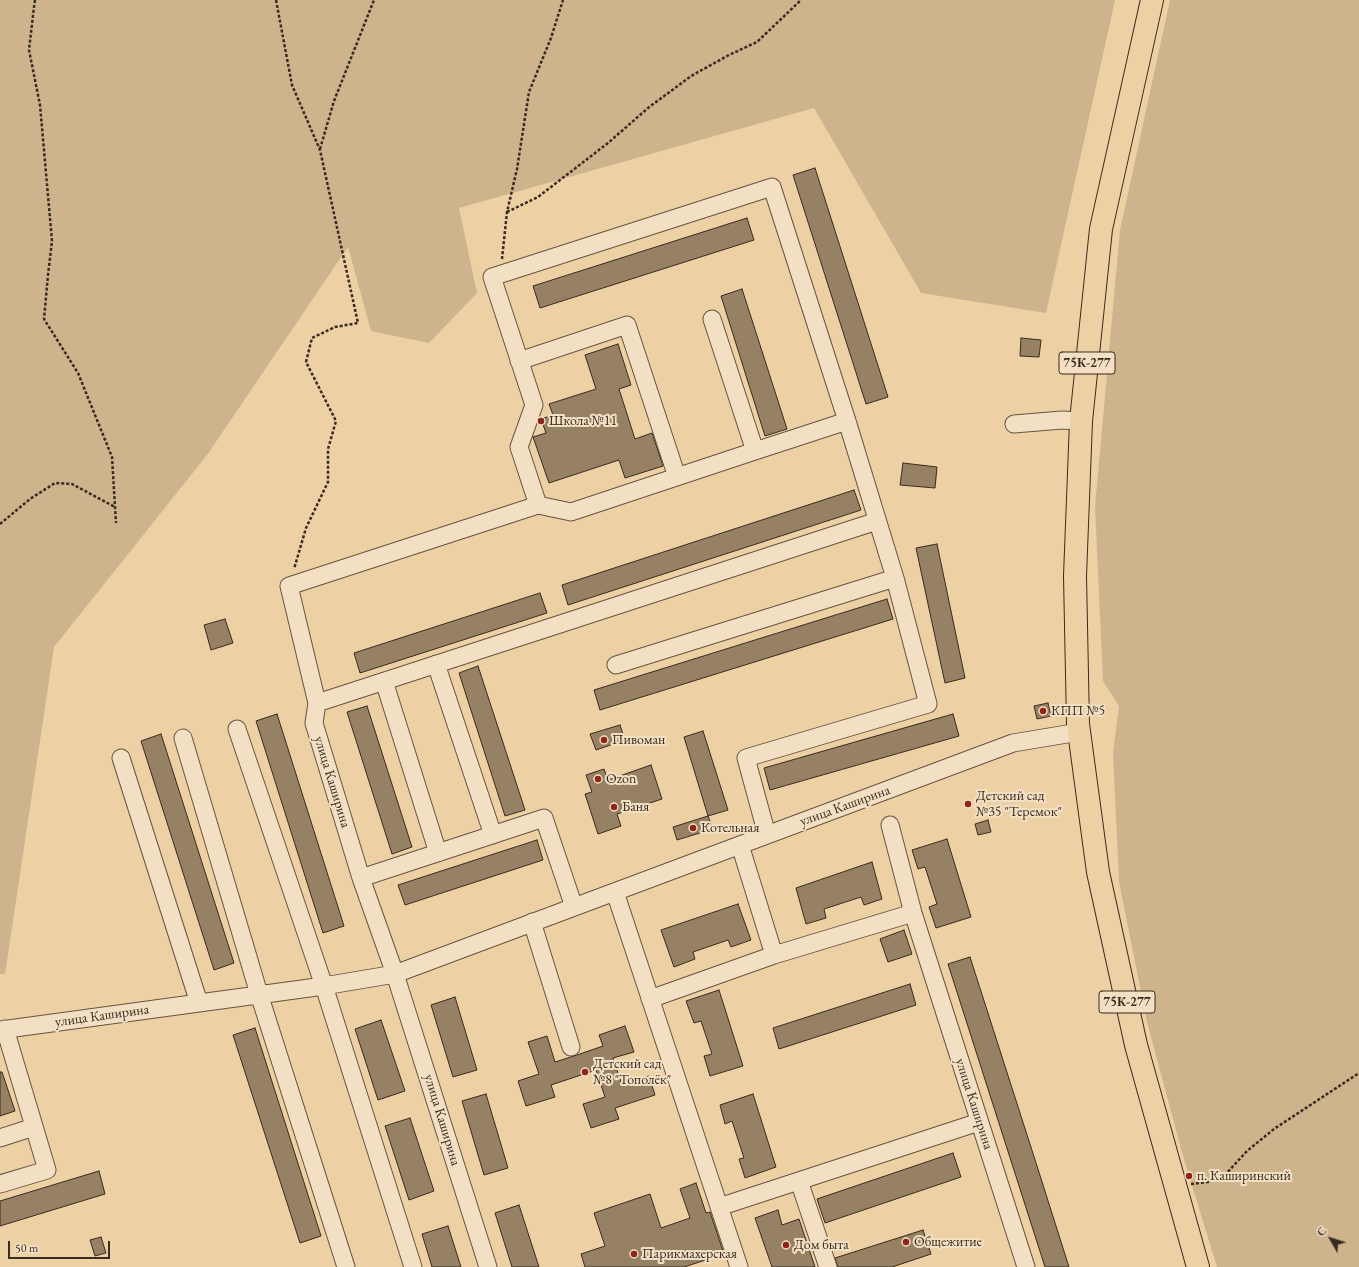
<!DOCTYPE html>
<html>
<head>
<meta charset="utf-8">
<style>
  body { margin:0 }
  #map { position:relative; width:1359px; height:1267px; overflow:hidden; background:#edd0a4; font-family:"EB Garamond",serif }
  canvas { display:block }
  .north { position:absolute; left:1311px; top:1219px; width:40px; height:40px; -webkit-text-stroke:3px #f3e0c4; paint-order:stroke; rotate:309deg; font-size:11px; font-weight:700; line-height:16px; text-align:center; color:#382b1f }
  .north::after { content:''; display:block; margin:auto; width:14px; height:18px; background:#382b1f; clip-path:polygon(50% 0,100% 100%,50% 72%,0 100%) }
  .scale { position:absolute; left:8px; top:1241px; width:102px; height:18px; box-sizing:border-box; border:2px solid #382b1f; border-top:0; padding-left:5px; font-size:12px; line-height:14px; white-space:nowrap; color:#382b1f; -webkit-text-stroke:3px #f3e0c4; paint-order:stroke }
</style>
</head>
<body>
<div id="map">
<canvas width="1359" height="1267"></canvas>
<div class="north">С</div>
<div class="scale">50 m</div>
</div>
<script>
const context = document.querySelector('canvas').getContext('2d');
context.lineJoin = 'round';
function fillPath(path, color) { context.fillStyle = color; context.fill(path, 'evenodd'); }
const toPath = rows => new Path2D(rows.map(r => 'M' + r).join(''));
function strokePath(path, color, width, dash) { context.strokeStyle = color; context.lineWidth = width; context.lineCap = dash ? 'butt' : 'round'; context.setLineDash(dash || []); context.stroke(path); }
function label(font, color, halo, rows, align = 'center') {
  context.font = font + ' "EB Garamond",serif'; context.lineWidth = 4; context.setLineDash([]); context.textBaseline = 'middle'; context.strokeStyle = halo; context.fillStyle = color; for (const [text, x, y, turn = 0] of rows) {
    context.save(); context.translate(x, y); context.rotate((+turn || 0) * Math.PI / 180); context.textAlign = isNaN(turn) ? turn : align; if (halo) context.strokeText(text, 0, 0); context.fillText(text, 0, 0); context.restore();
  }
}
fillPath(toPath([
  [0,0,1115,0,1046,313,921,293,814,108,459,208,477,293,429,343,371,331,348,247,207,455,54,647,5,974,0,974],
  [1170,0,1359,0,1359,1267,1217,1267,1183,1156,1147,1022,1119,882,1113,753,1119,706,1103,681,1095,507,1120,230]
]), '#ceb48d');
const building = toPath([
  [815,168,888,397,866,404,793,175,815,168],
  [747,218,754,240,540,308,533,286,747,218],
  [742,289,787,429,765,436,721,296,742,289],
  [1021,338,1041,340,1039,357,1020,356,1021,338],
  [618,344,631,385,619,389,635,439,652,433,663,466,625,478,619,460,549,483,533,437,546,433,541,419,553,415,549,404,596,389,585,355,618,344],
  [903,463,937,467,935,488,900,485,903,463],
  [854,490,861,510,568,605,562,585,854,490],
  [937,544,965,678,945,683,916,548,937,544],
  [540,593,547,613,360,673,354,653,540,593],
  [887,599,893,619,600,710,594,690,887,599],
  [225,619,233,643,211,650,204,625,225,619],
  [478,666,525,810,505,816,459,673,478,666],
  [1048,703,1051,716,1037,719,1034,706,1048,703],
  [367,706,412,847,392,854,347,712,367,706],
  [277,714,344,926,323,933,256,721,277,714],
  [953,714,959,736,770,790,764,768,953,714],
  [620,725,625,740,596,750,590,734,620,725],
  [703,731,728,810,708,816,684,737,703,731],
  [161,734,234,963,214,970,141,741,161,734],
  [651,765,662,799,617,814,621,826,598,834,585,794,592,792,586,775,604,769,608,780,651,765],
  [708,816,713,829,677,840,673,827,708,816],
  [988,820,991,832,978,835,975,824,988,820],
  [947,839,971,917,936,928,929,907,937,904,925,867,918,869,912,850,947,839],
  [537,840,543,860,405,905,398,885,537,840],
  [872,862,882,899,864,905,861,897,824,909,826,918,806,924,796,888,872,862],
  [738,904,751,940,731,947,728,940,693,952,695,959,674,967,661,930,738,904],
  [904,930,912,954,888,962,880,939,904,930],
  [970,957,1037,1166,1069,1267,1045,1267,948,964,970,957],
  [910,984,916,1005,779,1049,773,1028,910,984],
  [719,990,743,1066,710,1076,704,1056,712,1054,701,1021,694,1023,686,1001,719,990],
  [455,997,477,1070,453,1077,431,1005,455,997],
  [381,1020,405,1091,378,1100,355,1029,381,1020],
  [625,1026,634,1052,613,1058,622,1085,649,1076,655,1095,615,1108,619,1119,591,1128,583,1104,605,1097,596,1070,551,1085,555,1097,526,1106,518,1081,539,1074,528,1042,547,1036,555,1062,574,1056,603,1046,599,1035,625,1026],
  [255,1028,321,1236,300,1243,233,1035,255,1028],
  [0,1072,2,1072,15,1111,0,1116,0,1072],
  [486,1094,508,1168,484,1175,462,1101,486,1094],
  [753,1094,776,1167,745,1178,739,1159,744,1158,732,1121,725,1124,720,1105,753,1094],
  [410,1118,434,1191,409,1200,385,1126,410,1118],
  [953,1153,961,1177,825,1223,817,1199,953,1153],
  [99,1171,105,1194,0,1226,0,1201,99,1171],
  [696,1183,706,1213,710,1212,724,1254,684,1267,585,1267,581,1254,605,1246,594,1213,650,1194,661,1228,690,1218,680,1189,696,1183],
  [519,1205,539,1267,512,1267,495,1213,519,1205],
  [778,1210,782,1225,799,1219,815,1267,772,1267,755,1218,778,1210],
  [448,1226,461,1267,432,1267,422,1234,448,1226],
  [923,1230,931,1254,892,1267,838,1267,835,1258,923,1230],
  [101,1237,106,1253,95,1256,90,1240,101,1237]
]);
fillPath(building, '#968164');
strokePath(building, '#382b1f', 1);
const minor = toPath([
  [712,319,755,451,847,421],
  [519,361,627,325,677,477],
  [1014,424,1062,420,1081,421],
  [538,505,519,447,534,405,492,277,772,187,847,421,895,578,928,704,746,758,767,835],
  [436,664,493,835],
  [616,665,895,578],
  [384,681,438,853],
  [317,703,877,521],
  [237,729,324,986,413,1267],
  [183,738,259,994,346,1267],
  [121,758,199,1003],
  [890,825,913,913,1026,1267],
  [740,845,774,955],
  [361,878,544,818,574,907],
  [615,892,739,1267],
  [532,922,571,1047],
  [650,999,774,955,913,913],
  [0,1030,324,986,395,974,1013,743,1079,732],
  [0,1138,34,1127],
  [799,1181,828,1267],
  [0,1184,47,1170,5,1029],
  [719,1207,979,1122],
  [488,1267,395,974,361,878,314,723,317,703,289,586,538,505,571,512,755,451]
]);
const major = toPath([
  [1152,0,1101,229,1081,421,1075,576,1078,724,1098,872,1136,1045,1198,1267]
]);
strokePath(minor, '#655440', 19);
strokePath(major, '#382b1f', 24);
strokePath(toPath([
  [35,0,34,7,29,50,40,105,52,241,48,275,44,319,78,373,112,457,116,523],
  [276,0,292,85,320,150,358,323,335,327,312,338,306,362,336,421,328,449,328,482,306,528,294,569],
  [320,149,334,101,374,0],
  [507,212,538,197,608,143,648,108,691,76,729,55,757,42,801,0],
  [502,259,507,212,517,169,529,92,551,38,563,0],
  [0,524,30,499,55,483,72,484,115,507],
  [1191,1184,1208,1182,1224,1176,1247,1151,1274,1129,1359,1073]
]), '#382b1f', 2.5, [3, 2]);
strokePath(minor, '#f3e0c4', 17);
strokePath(major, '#edd0a4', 22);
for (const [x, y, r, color] of [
  [541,421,4,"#8f2418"],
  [1043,711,4,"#8f2418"],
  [604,740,4,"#8f2418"],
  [598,779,4,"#8f2418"],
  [968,804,4,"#8f2418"],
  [614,807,4,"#8f2418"],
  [693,828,4,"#8f2418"],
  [585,1072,4,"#8f2418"],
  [1189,1176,4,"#8f2418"],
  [906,1242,4,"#8f2418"],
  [786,1245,4,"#8f2418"],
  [634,1254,4,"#8f2418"]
]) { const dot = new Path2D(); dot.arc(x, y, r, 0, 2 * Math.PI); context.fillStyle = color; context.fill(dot); strokePath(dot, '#f3e0c4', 1.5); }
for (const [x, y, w] of [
  [1087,363,56],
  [1127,1002,56]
]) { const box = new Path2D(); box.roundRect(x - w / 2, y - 11, w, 22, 3); context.fillStyle = '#f3e0c4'; context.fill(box); strokePath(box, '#382b1f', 1); }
label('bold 13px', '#382b1f', null, [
  ["75К-277",1087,363],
  ["75К-277",1127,1002]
]);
label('14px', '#382b1f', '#f3e0c4', [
  ["Школа №11",549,421],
  ["КПП №5",1051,711],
  ["Пивоман",612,740],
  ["Ozon",606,779],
  ["Детский сад",976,796],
  ["№35 \"Теремок\"",976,812],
  ["Баня",622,807],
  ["Котельная",701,828],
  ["Детский сад",593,1064],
  ["№8 \"Тополёк\"",593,1080],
  ["п. Каширинский",1197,1176],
  ["Общежитие",914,1242],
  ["Дом быта",794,1245],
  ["Парикмахерская",642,1254]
], 'left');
label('14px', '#382b1f', '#f3e0c4', [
  ["улица Каширина",332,782,73],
  ["улица Каширина",845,806,-20],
  ["улица Каширина",102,1016,-8],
  ["улица Каширина",974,1104,72],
  ["улица Каширина",442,1120,73]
]);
</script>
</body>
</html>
